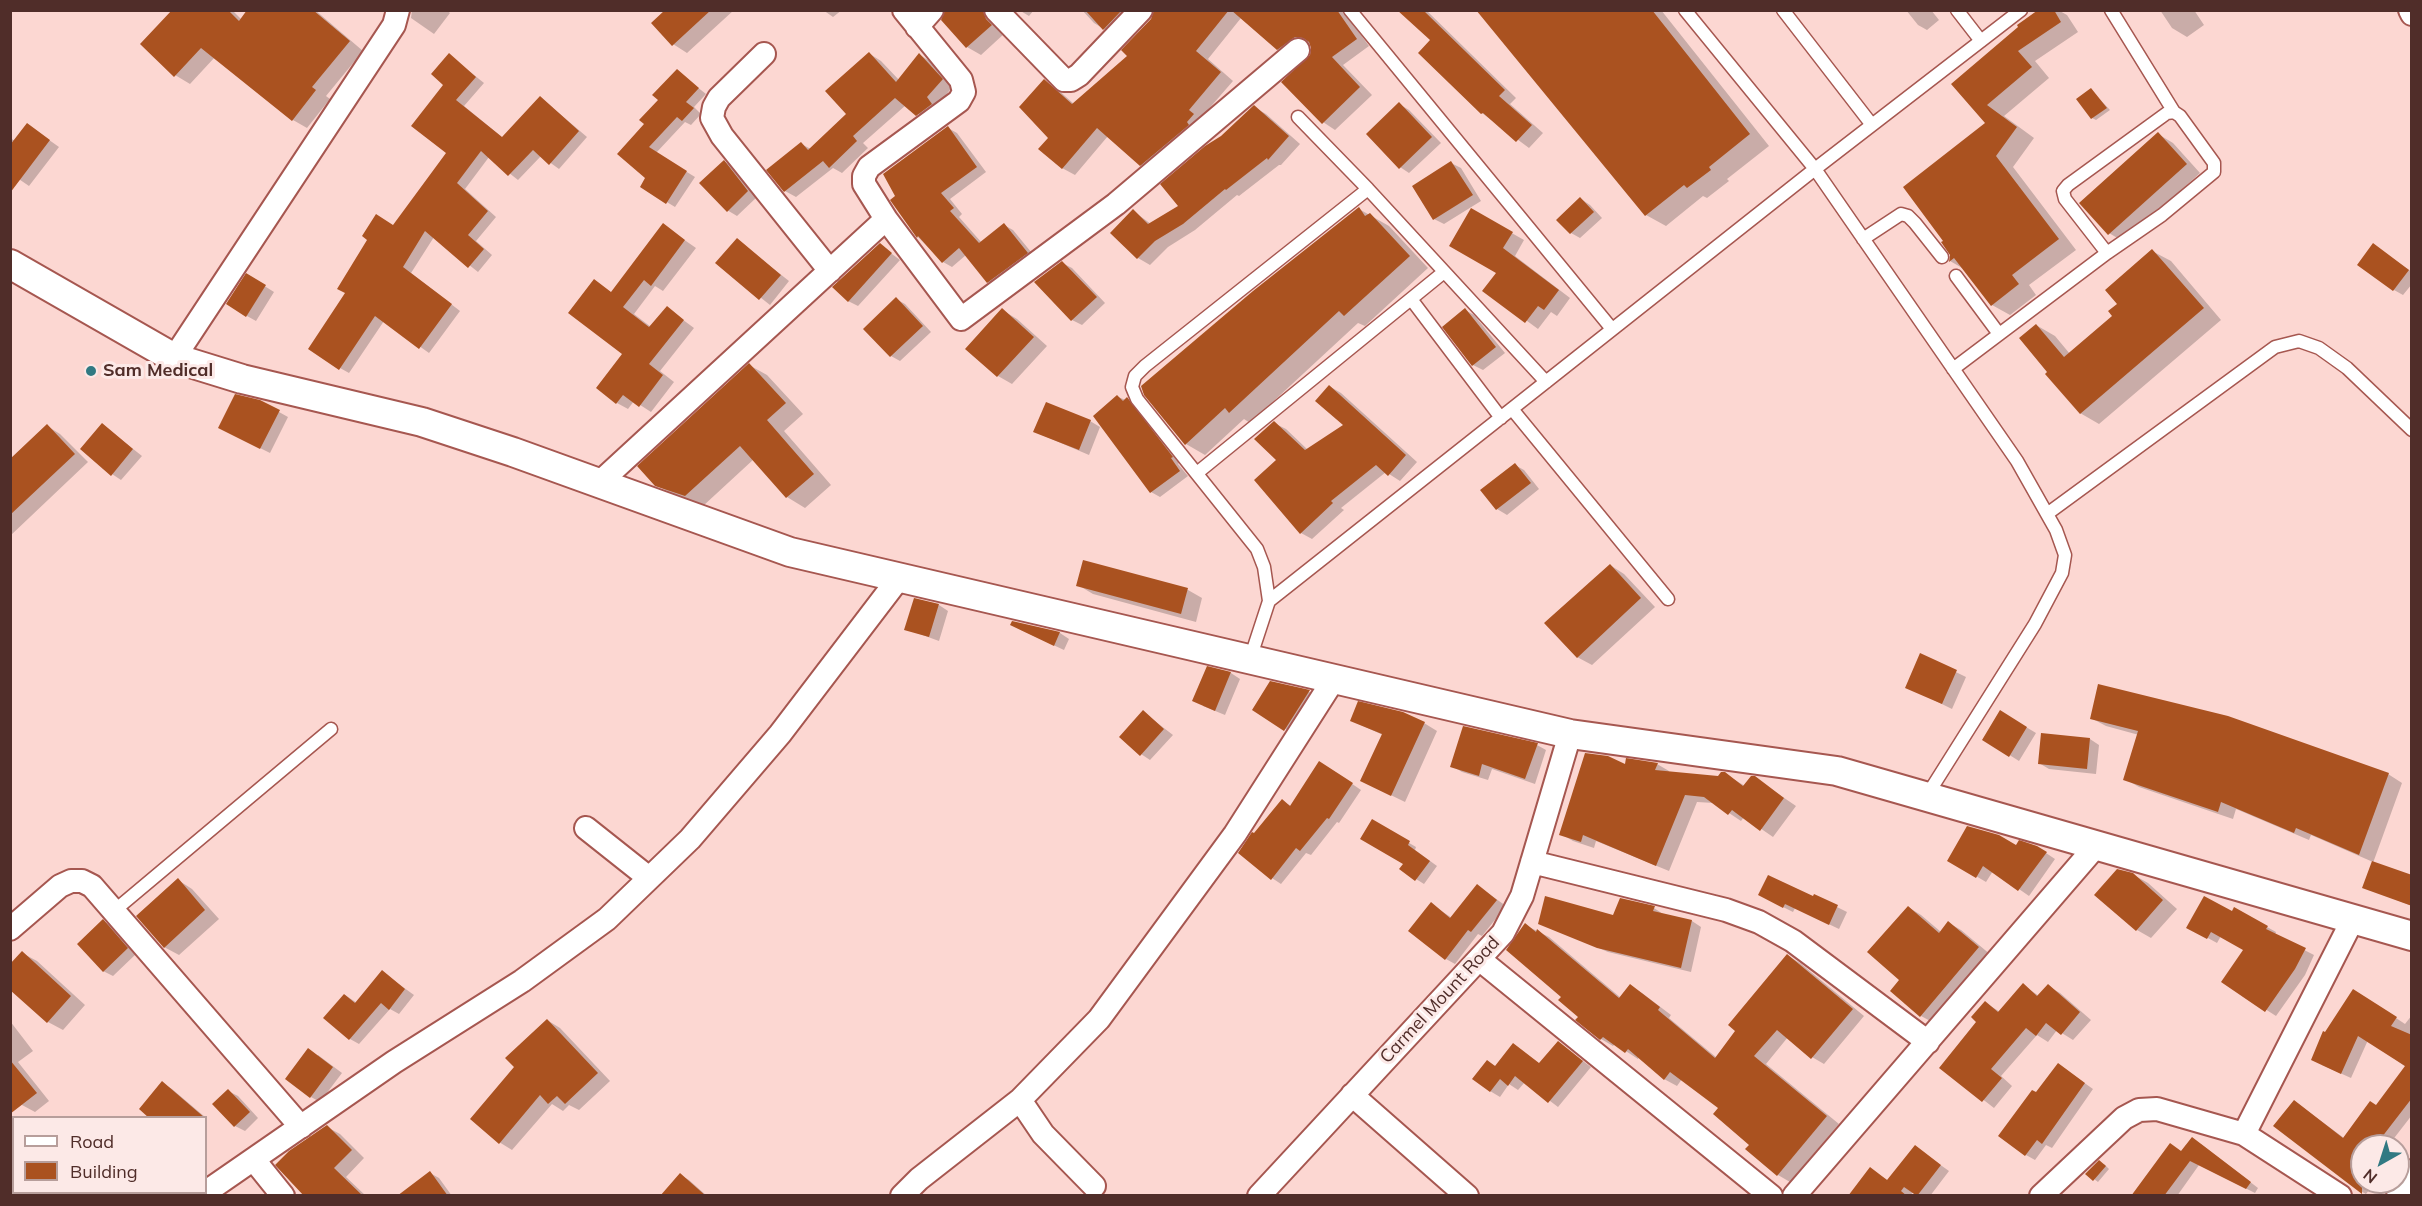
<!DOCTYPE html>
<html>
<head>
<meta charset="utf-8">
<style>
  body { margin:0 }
  #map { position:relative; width:2422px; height:1206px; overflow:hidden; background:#fcd7d2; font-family:Mulish,sans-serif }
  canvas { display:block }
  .frame { position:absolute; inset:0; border:12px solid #502d29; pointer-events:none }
  .legend { position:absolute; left:12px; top:1116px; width:195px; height:78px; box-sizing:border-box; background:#fce9e7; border:2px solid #b79e9b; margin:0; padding:8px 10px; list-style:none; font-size:18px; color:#502d29 }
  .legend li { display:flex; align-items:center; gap:12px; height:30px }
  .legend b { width:30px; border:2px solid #b79e9b }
  .north { position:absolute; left:2350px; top:1134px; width:60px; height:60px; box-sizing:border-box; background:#fce9e7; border:2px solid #b79e9b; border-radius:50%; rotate:219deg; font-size:16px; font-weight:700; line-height:24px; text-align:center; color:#502d29 }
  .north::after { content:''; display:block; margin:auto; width:21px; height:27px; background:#317982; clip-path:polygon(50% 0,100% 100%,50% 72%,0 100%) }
</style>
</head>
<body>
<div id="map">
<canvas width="2422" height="1206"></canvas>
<div class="frame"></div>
<ul class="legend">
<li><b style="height:8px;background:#fff"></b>Road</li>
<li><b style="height:16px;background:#aa5220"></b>Building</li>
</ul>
<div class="north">N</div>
</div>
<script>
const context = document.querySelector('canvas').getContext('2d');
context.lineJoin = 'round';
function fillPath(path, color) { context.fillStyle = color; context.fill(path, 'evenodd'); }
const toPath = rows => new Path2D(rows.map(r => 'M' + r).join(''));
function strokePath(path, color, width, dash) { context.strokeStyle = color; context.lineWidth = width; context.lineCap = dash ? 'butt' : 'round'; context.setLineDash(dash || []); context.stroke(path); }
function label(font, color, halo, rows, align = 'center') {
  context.font = font + ' Mulish,sans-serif'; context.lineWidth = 6; context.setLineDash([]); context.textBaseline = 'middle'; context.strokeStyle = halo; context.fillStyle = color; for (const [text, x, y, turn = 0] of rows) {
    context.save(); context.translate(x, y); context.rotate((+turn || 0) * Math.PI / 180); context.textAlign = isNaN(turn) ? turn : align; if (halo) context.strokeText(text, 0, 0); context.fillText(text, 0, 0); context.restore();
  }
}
fillPath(toPath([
  [174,10,232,10,242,20,249,10,315,10,363,51,326,96,330,99,307,128,293,120,215,57,190,84,175,75],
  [412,10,447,10,450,13,434,34,411,18],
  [668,10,734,10,687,53,673,44],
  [823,10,842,10,833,17],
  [946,10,999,10,1005,33,981,55,967,47,943,20],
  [1019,10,1034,10,1029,16],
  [1082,10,1143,10,1117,37,1094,23],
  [1156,10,1343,10,1369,46,1343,65,1372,95,1335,130,1323,122,1311,44,1291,57,1277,49,1241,18,1208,59,1233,81,1154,172,1141,165,1108,136,1075,175,1062,168,1050,139,1044,81,1057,89,1074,104,1129,56,1152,20],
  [1399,10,1426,10,1516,98,1510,104,1543,133,1529,148,1482,113,1432,40],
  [1478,10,1661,10,1769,146,1727,179,1729,181,1707,198,1703,196,1666,226,1646,215],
  [1906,10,1931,10,1939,20,1927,30,1918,25],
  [2041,10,2058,10,2067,15,2078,32,2035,61,2049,78,2004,116,2034,138,2013,167,2076,250,2029,285,2036,295,2010,315,1992,305,1964,269,1950,261,1987,123,1953,84],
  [2160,10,2194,10,2204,25,2187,37,2172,28],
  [870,54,881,61,899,80,920,55,931,62,953,86,938,105,929,121,906,105,863,143,868,148,842,173,833,168,796,197,785,191,801,144,811,149,848,114],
  [449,55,484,83,464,106,503,138,540,97,587,137,559,169,541,156,518,180,489,157,465,189,496,217,476,241,492,255,478,272,434,237,411,273,460,311,429,353,384,321,349,373,340,368,394,227,448,153,445,85],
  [677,71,706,94,694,107,701,114,691,125,685,122,656,153,695,177,675,207,642,187,647,178,646,124],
  [2091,90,2110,110,2096,120,2092,118],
  [1399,104,1409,110,1441,143,1409,173,1400,167],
  [1254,107,1266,114,1300,144,1281,165,1279,165,1239,196,1237,195,1195,230,1168,247,1150,265,1138,258,1112,233,1133,211,1151,224,1180,207,1222,137],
  [28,125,59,147,29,186,10,173,10,138,15,141],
  [948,128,957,133,986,172,950,199,962,214,959,217,982,243,1004,225,1013,230,1036,258,997,287,988,282,966,255,952,267,943,262,918,237,898,210,897,196],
  [2158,134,2173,143,2200,173,2124,242,2109,233],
  [724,161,733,167,757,197,737,216,727,210],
  [1451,163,1461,168,1481,201,1444,224,1434,219],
  [1581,199,1590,205,1602,218,1580,238,1571,233],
  [1359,209,1389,226,1428,268,1365,326,1358,323,1250,423,1244,419,1205,455,1186,444],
  [1471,210,1524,240,1515,256,1570,298,1557,316,1551,312,1538,329,1485,290,1498,273],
  [663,225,696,248,663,291,655,286,634,314,651,327,667,308,694,328,660,371,674,382,651,412,634,401,628,409,617,403,624,353,612,293],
  [737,240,789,281,770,305,717,263],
  [880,245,900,260,858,306,848,301],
  [2152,251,2171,261,2221,320,2099,424,2080,413,2050,372,2036,325,2055,336,2070,354,2114,316,2119,304],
  [2382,251,2412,272,2412,284,2403,295,2394,290],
  [1062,263,1072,268,1105,303,1082,325,1072,320],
  [247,275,274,292,256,321,247,316],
  [896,299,905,304,931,332,900,361,891,356],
  [1002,310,1017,319,1047,346,1012,384,998,376],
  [1465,310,1474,315,1505,353,1483,370,1473,365,1444,327],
  [749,365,767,375,803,414,784,431,831,485,805,508,787,497,754,459,703,506,675,495,656,485],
  [1329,386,1341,393,1417,462,1400,481,1386,472,1341,508,1344,510,1312,539,1301,533,1278,460,1274,423,1286,429,1308,450,1345,425],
  [1118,397,1136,404,1180,462,1178,464,1188,476,1160,497,1151,492],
  [279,412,288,417,270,453,230,433],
  [1090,421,1100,427,1089,455,1035,432],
  [103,425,142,456,121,480,112,474],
  [47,426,60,434,88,462,10,536,10,461],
  [1515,465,1524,470,1539,489,1507,515,1497,509,1482,490],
  [1084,562,1188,590,1202,598,1196,622,1093,594,1078,585],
  [1610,565,1624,574,1655,607,1592,665,1577,657],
  [939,605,948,611,939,641,906,629],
  [1013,622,1060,633,1069,639,1064,650,1021,630],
  [1921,655,1966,677,1952,709,1907,687],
  [1208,668,1231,673,1240,679,1225,715,1203,706],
  [1271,683,1310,692,1319,697,1295,735,1254,709],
  [1143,712,1173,735,1150,760,1141,754],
  [2001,712,2036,733,2019,761,1984,739],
  [2091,718,2388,774,2402,783,2373,863,2412,876,2412,906,2364,887,2373,862,2311,835,2309,840,2236,809,2233,819,2139,787,2125,779,2139,735,2106,726],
  [1352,721,1424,723,1437,731,1405,802,1362,781,1383,735],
  [2090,739,2099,745,2096,774,2049,769,2039,763],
  [1537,745,1546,750,1535,784,1492,769,1488,780,1462,772,1452,766],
  [1657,764,1669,771,1669,773,1719,778,1725,774,1745,786,1755,778,1796,806,1773,837,1744,817,1741,821,1714,803,1697,802,1669,871,1596,841,1594,848,1573,841,1561,834,1626,766],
  [1329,768,1361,790,1339,823,1337,822,1311,855,1306,853,1281,884,1272,878,1254,835,1282,801,1291,806],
  [1372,821,1416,847,1415,850,1437,866,1424,884,1416,879],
  [2016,847,2037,847,2055,859,2029,896,1993,871,1986,882,1949,860],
  [2132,874,2148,883,2177,909,2151,938,2137,930],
  [178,880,192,889,219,919,179,955,164,947],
  [1478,886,1506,906,1482,936,1478,934,1455,964,1446,959,1431,904,1452,918],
  [1815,896,1847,912,1839,929,1795,908,1793,912,1769,900,1813,898],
  [1621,899,1654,908,1663,914,1692,921,1701,927,1691,972,1608,952,1540,923,1614,916],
  [1908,907,1921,915,1941,932,1949,923,1961,930,1991,955,1934,1023,1921,1016,1901,980],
  [2235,909,2276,932,2275,935,2314,955,2305,975,2276,1016,2223,982,2245,950,2221,936,2217,943,2188,927,2232,913],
  [103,921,113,927,136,954,113,976,103,971],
  [1525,925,1549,937,1621,998,1630,986,1642,993,1671,1015,1669,1018,1717,1058,1788,956,1800,963,1864,1016,1824,1064,1812,1057,1788,1037,1766,1064,1839,1124,1790,1182,1778,1175,1720,1108,1682,1079,1677,1086,1664,1079,1639,1057,1638,1059,1615,1044,1613,1046,1601,1039,1563,997],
  [22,953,37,961,85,1005,63,1030,48,1022,10,988],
  [382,972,414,995,399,1014,390,1009,359,1044,350,1039,345,995,357,1003],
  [2023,985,2039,996,2048,986,2060,993,2091,1020,2073,1040,2057,1030,2048,1042,2037,1035,2001,1076,2012,1086,1994,1108,1941,1067,1978,1022,1986,1003,2000,1012],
  [2363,996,2405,1024,2412,1015,2412,1115,2388,1146,2362,1146,2362,1182,2375,1182,2366,1194,2357,1189,2294,1101,2344,1138,2377,1106,2406,1067,2368,1040,2351,1078,2322,1065],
  [547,1020,560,1028,610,1081,579,1110,569,1105,563,1111,552,1104,512,1150,499,1142],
  [10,1021,33,1051,18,1062,49,1101,35,1112,22,1105,10,1091],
  [1558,1043,1591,1067,1558,1107,1525,1082,1518,1090,1509,1084,1500,1097,1490,1091,1488,1062,1497,1067,1540,1064],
  [318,1055,342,1073,320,1102,311,1097],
  [2059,1065,2093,1089,2052,1148,2046,1145,2035,1160,2026,1155,2036,1094],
  [162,1083,172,1089,205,1117,204,1118],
  [228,1091,238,1096,258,1118,245,1131,235,1126],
  [327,1127,340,1134,364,1158,346,1177,366,1196,320,1196],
  [2201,1144,2258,1188,2255,1193,2199,1165,2177,1196,2146,1196,2171,1145,2182,1152],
  [1915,1147,1949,1171,1930,1196,1918,1196,1913,1192,1910,1196,1851,1196,1870,1169,1889,1181],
  [2104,1164,2109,1169,2098,1182,2094,1179],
  [430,1173,439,1178,452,1196,399,1196],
  [680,1175,689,1180,707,1196,662,1196],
  [26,1192,34,1192,39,1196,23,1196],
  [57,1192,103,1192,100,1196,55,1196]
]), '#0003');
fillPath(toPath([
  [172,10,228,10,239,21,247,10,313,10,350,41,312,87,316,90,292,121,201,48,174,77,140,44],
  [665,10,711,10,672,46,651,23],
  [945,10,983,10,986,19,992,25,966,48,941,20],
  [1085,10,1122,10,1103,30],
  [1154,10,1229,10,1196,51,1221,72,1189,110,1194,114,1187,122,1189,125,1140,166,1097,128,1062,169,1038,149,1048,138,1019,107,1044,79,1072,104,1127,56,1121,50,1151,19],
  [1231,10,1337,10,1357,39,1332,57,1360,87,1322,124,1281,82,1310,55,1311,48,1309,42,1303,38,1295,37,1277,50],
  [1397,10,1423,10,1505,90,1499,96,1532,125,1516,142,1483,113,1481,114,1418,53,1430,40],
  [1476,10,1652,10,1750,134,1709,167,1711,170,1687,188,1684,185,1645,216],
  [2038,10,2054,10,2061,22,2018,51,2032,67,1987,105,2017,127,1996,156,2059,239,2012,275,2019,284,1991,306,1954,258,1949,262,1950,255,1941,242,1943,241,1903,187,1985,123,1951,84,2018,27,2017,25],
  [869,52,896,82,919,53,943,79,927,97,932,104,916,116,895,98,853,136,857,141,829,168,823,161,784,192,766,170,801,142,808,150,846,114,825,91],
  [449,53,476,77,456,100,502,137,540,96,579,131,549,165,533,150,508,176,481,151,457,183,488,211,468,235,484,249,468,268,425,231,403,267,452,304,419,349,375,316,339,370,308,349,345,293,337,289,367,240,362,236,376,214,393,225,446,153,411,126,443,85,431,74],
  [677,69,699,88,686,102,694,108,682,121,677,117,649,147,687,171,666,204,640,187,645,178,617,154,644,124,639,120,658,100,652,95],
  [2091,88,2107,108,2091,119,2076,99],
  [1399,102,1432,137,1399,169,1366,134],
  [1254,105,1289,136,1268,160,1267,158,1226,190,1225,189,1183,224,1155,241,1137,259,1110,233,1133,209,1148,224,1178,206,1160,184,1205,146,1221,136],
  [27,123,50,140,10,193,10,145],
  [948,126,977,167,941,193,954,208,950,211,979,243,1004,223,1028,253,987,283,959,248,942,263,918,236,917,238,890,200,895,196,883,174],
  [2158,132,2187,164,2108,235,2079,203],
  [724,160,748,191,727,212,699,183],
  [1451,161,1473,195,1433,220,1412,186],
  [1580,197,1594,212,1570,234,1556,220],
  [1359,207,1365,216,1370,213,1410,256,1344,316,1339,311,1229,413,1225,408,1185,445,1144,395,1141,386,1253,291],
  [1471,208,1513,232,1503,248,1559,290,1544,310,1538,306,1525,323,1482,291,1496,273,1449,246],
  [663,223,685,240,651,286,644,280,623,307,649,327,667,306,684,320,649,364,663,375,639,407,623,395,616,404,596,388,622,354,568,313,594,279,611,292],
  [737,238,781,275,759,300,715,263],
  [880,243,892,253,848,302,832,287],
  [2373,243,2409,270,2393,291,2357,265],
  [2152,249,2204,308,2080,414,2045,374,2047,372,2019,338,2036,324,2064,357,2112,316,2108,311,2117,304,2105,290],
  [1062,261,1097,297,1071,321,1034,282],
  [246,273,266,285,246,317,226,304],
  [896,297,923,326,890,357,863,329],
  [1002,308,1034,337,997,377,965,349],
  [1465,308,1496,347,1472,366,1442,327],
  [749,363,786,403,767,420,814,474,786,498,740,446,685,496,655,486,637,466],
  [1329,385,1406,455,1388,476,1376,465,1331,501,1333,503,1300,534,1254,480,1276,460,1254,439,1274,421,1305,450,1343,425,1315,401],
  [235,394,260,400,280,410,260,449,218,428],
  [1117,395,1123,401,1127,397,1173,457,1171,458,1180,471,1150,493,1093,416],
  [1046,402,1091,420,1079,450,1033,432],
  [102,423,133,449,111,476,80,449],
  [47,424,75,454,10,515,10,459],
  [1515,463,1531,483,1496,510,1480,490],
  [1083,560,1188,588,1181,614,1076,586],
  [1610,564,1641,598,1577,658,1544,623],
  [914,598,939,604,929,637,904,630],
  [1012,621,1060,632,1054,646,1010,625],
  [1920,653,1957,670,1942,704,1905,688],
  [1207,666,1231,672,1215,711,1192,701],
  [1270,681,1310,690,1284,731,1252,710],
  [2098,684,2228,716,2389,773,2359,855,2296,828,2294,833,2221,802,2218,812,2123,780,2138,731,2090,719],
  [1358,701,1403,712,1425,722,1391,796,1360,781,1382,734,1350,721],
  [1143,710,1164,729,1140,756,1119,737],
  [2000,710,2027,727,2009,757,1982,740],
  [1463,726,1538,743,1525,779,1482,764,1479,776,1450,767],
  [2041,733,2090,738,2087,769,2038,764],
  [1585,753,1608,756,1625,764,1626,758,1658,763,1655,770,1718,776,1721,772,1725,772,1743,786,1751,776,1755,776,1784,798,1760,831,1732,810,1728,815,1704,797,1685,795,1656,866,1583,835,1581,842,1559,835],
  [1319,761,1353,783,1329,819,1327,818,1300,851,1296,848,1271,880,1238,853,1252,832,1254,833,1282,799,1290,806],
  [1372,819,1410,841,1408,845,1430,861,1415,881,1399,869,1403,864,1360,839],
  [1967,826,1999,835,2016,845,2019,840,2037,846,2047,852,2018,891,1983,866,1976,878,1947,861],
  [2372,861,2412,875,2412,906,2362,888],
  [2117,869,2133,873,2163,900,2136,931,2094,895],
  [1768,875,1813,896,1814,894,1838,905,1829,925,1785,904,1783,908,1758,895],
  [178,878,205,910,164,948,136,916],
  [1477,884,1497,900,1471,932,1468,930,1445,960,1408,931,1431,902,1450,918],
  [1545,896,1613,915,1620,898,1655,906,1653,911,1692,920,1681,968,1597,948,1538,924],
  [2204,896,2232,911,2234,907,2268,926,2266,929,2306,948,2295,969,2265,1012,2221,982,2243,950,2211,932,2207,939,2186,928],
  [1908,906,1939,933,1948,921,1979,947,1920,1017,1890,991,1899,980,1867,952],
  [103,919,128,948,103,972,77,944],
  [1525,923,1536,932,1537,929,1619,998,1630,984,1660,1007,1658,1010,1715,1058,1735,1031,1728,1025,1787,954,1853,1009,1811,1059,1777,1030,1754,1056,1827,1116,1777,1176,1745,1149,1749,1145,1713,1114,1718,1108,1670,1072,1664,1080,1628,1049,1625,1053,1603,1037,1600,1040,1575,1020,1578,1017,1558,1000,1561,997,1506,950],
  [22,951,71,996,47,1023,10,990,10,964],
  [382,970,405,989,389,1010,381,1003,349,1040,323,1018,344,994,355,1003],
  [2023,983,2037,996,2048,984,2080,1012,2061,1035,2046,1023,2036,1036,2026,1028,1991,1069,2002,1078,1982,1102,1939,1068,1976,1022,1971,1017,1985,1001,1998,1012],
  [2353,989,2397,1017,2391,1026,2412,1035,2412,1098,2375,1146,2362,1146,2362,1194,2273,1126,2294,1100,2343,1138,2370,1101,2376,1105,2405,1066,2358,1036,2341,1074,2311,1060,2323,1031,2325,1032],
  [547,1019,598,1073,565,1104,557,1096,548,1104,540,1095,499,1144,470,1119,514,1067,505,1058],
  [1558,1041,1583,1061,1548,1103,1515,1076,1508,1086,1500,1079,1490,1092,1472,1079,1487,1060,1495,1066,1513,1043,1539,1063],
  [308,1048,333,1067,310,1098,285,1079],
  [10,1060,37,1093,10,1114],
  [2058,1063,2085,1083,2042,1144,2037,1140,2025,1156,1998,1136,2032,1090,2036,1092],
  [162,1081,205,1118,149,1118,139,1109],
  [228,1089,250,1112,234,1127,212,1104],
  [327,1125,352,1150,334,1168,363,1196,304,1196,275,1165,289,1151],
  [2192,1137,2251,1182,2246,1189,2190,1161,2164,1196,2131,1196,2170,1143,2181,1151],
  [1915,1145,1941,1165,1917,1196,1904,1187,1901,1191,1907,1196,1848,1196,1870,1167,1887,1180],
  [2099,1160,2106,1166,2093,1181,2085,1174],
  [430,1171,448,1196,397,1196],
  [680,1173,706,1196,660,1196]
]), '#aa5220');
const service = toPath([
  [1350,10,1612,329],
  [1685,10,1815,169,2017,461,2056,530,2065,555,2062,573,2035,624,1926,797],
  [1783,10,1872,125],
  [1957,10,1981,41],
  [1298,117,1368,189,1546,382],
  [1863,239,1901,214,1908,216,1915,223,1942,257],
  [2107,253,2065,199,2063,191,2068,185,2167,113,2174,112],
  [1956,276,1999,334],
  [1411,299,1501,418],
  [1953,369,2107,253,2162,215,2214,172,2214,163,2180,116,2174,112,2111,10],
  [1512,409,1668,599],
  [1197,473,1444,272],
  [2047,514,2275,347,2299,341,2319,348,2347,368,2412,430],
  [1269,601,1815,169,2021,10],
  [1250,659,1269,601,1264,567,1257,549,1137,399,1132,387,1135,376,1145,366,1368,189],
  [114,911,331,729]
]);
const minor = toPath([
  [996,10,1064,80,1071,80,1079,75,1141,10],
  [2410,10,2412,14],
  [917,27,932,10],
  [764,54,719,98,714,107,712,118,722,136,830,271],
  [886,219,864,184,864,176,869,167,959,101,964,92,961,80,904,10],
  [174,358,394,25,398,10],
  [598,484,886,219,961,319,1116,204,1298,50],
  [586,828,649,878],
  [1532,862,1726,910,1759,922,1793,941,1928,1042],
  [10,929,60,886,71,881,82,881,92,886,301,1127],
  [1479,959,1771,1196],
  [1352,1095,1467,1196],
  [1020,1100,1043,1134,1094,1186],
  [2244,1134,2353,919],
  [254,1160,283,1196],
  [206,1192,394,1062,522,981,607,919,690,839,780,734,899,578],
  [902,1196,919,1179,1020,1100,1099,1019,1235,834,1334,679],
  [1259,1196,1503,933,1522,896,1570,734],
  [1794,1196,2096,846],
  [2041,1196,2124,1118,2139,1110,2157,1109,2244,1134,2340,1196],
  [2398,1196,2412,1171]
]);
const tertiary = toPath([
  [10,264,174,358,242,379,422,422,513,452,790,552,1570,734,1837,771,2412,936]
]);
strokePath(service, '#a65750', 15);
strokePath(minor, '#a65750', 26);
strokePath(tertiary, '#a65750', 32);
strokePath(service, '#fff', 12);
strokePath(minor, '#fff', 22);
strokePath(tertiary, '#fff', 28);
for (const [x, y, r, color] of [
  [91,371,6,"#317982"]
]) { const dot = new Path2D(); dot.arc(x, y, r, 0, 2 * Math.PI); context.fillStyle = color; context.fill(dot); strokePath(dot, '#fce9e7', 2); }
label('bold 18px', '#502d29', '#fce9e7', [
  ["Sam Medical",103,371]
], 'left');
label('18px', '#502d29', '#fce9e7', [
  ["Carmel Mount Road",1440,1000,-47]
]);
</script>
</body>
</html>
